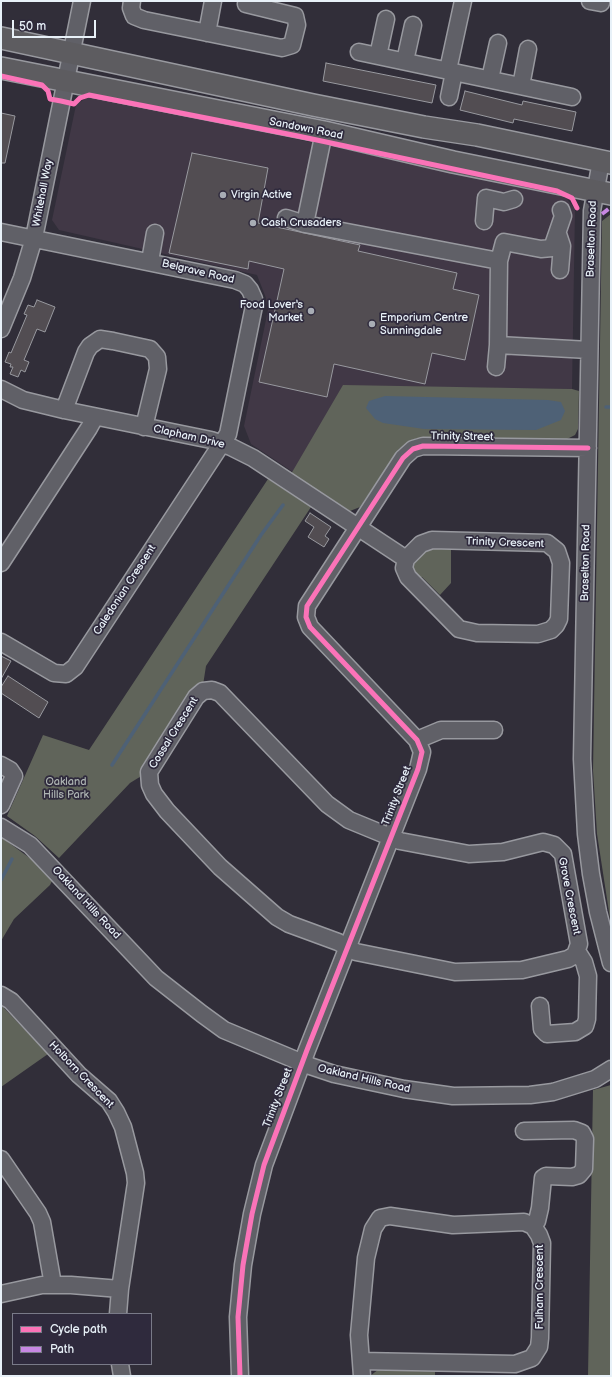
<!DOCTYPE html>
<html>
<head>
<meta charset="utf-8">
<style>
  body { margin:0 }
  #map { position:relative; width:612px; height:1377px; overflow:hidden; background:#312e39; font-family:"Balsamiq Sans",sans-serif }
  canvas { display:block }
  .frame { position:absolute; inset:0; border:2px solid #e8f1f8; pointer-events:none }
  .legend { position:absolute; left:12px; top:1313px; width:140px; height:52px; box-sizing:border-box; background:#2f2a3d; border:1px solid #797a88; margin:0; padding:5px 7px; list-style:none; font-size:12px; color:#e8f1f8 }
  .legend li { display:flex; align-items:center; gap:8px; height:20px }
  .legend b { width:20px; border:1px solid #797a88 }
  .scale { position:absolute; left:12px; top:20px; width:84px; height:18px; box-sizing:border-box; border:2px solid #e8f1f8; border-top:0; padding-left:5px; font-size:12px; line-height:14px; white-space:nowrap; color:#e8f1f8; -webkit-text-stroke:3px #2f2a3d; paint-order:stroke }
</style>
</head>
<body>
<div id="map">
<canvas width="612" height="1377"></canvas>
<div class="frame"></div>
<ul class="legend">
<li><b style="height:5px;background:#fb73b8"></b>Cycle path</li>
<li><b style="height:5px;background:#c787e3"></b>Path</li>
</ul>
<div class="scale">50 m</div>
</div>
<script>
const context = document.querySelector('canvas').getContext('2d');
context.lineJoin = 'round';
function fillPath(path, color) { context.fillStyle = color; context.fill(path, 'evenodd'); }
const toPath = rows => new Path2D(rows.map(r => 'M' + r).join(''));
function strokePath(path, color, width, dash) { context.strokeStyle = color; context.lineWidth = width; context.lineCap = dash ? 'butt' : 'round'; context.setLineDash(dash || []); context.stroke(path); }
function label(font, color, halo, rows, align = 'center') {
  context.font = font + ' "Balsamiq Sans",sans-serif'; context.lineWidth = 3.5; context.setLineDash([]); context.textBaseline = 'middle'; context.strokeStyle = halo; context.fillStyle = color; for (const [text, x, y, turn = 0] of rows) {
    context.save(); context.translate(x, y); context.rotate((+turn || 0) * Math.PI / 180); context.textAlign = isNaN(turn) ? turn : align; if (halo) context.strokeText(text, 0, 0); context.fillText(text, 0, 0); context.restore();
  }
}
fillPath(toPath([
  [89,96,564,195,575,209,572,389,344,386,293,472,251,444,244,426,268,310,266,298,257,275,59,230,52,220,76,105]
]), '#413846');
fillPath(toPath([
  [611,214,611,925,597,834,593,770,602,221],
  [343,385,572,389,579,391,578,429,575,435,567,439,417,438,399,449,360,507,350,511,291,474],
  [268,479,311,507,206,666,203,685,143,775,130,783,59,858,35,836,7,816,43,735,89,750],
  [431,548,451,548,451,583,440,595,422,577,416,577,414,569,414,564,418,558,427,549],
  [1,837,31,859,52,881,50,885,14,919,1,941],
  [1,1005,48,1054,1,1087],
  [611,1085,611,1376,588,1376,593,1090],
  [379,1369,435,1370,435,1376,370,1376]
]), '#60645a');
fillPath(toPath([
  [385,396,548,400,561,402,565,411,561,420,536,430,424,429,383,423,375,419,366,408,369,401]
]), '#4e6176');
strokePath(toPath([
  [606,407,611,407],
  [112,765,261,535,283,505],
  [1,880,12,859]
]), '#4e6176', 3.5);
const building = toPath([
  [326,63,436,85,432,103,323,81,326,63],
  [465,91,522,105,523,101,576,112,572,131,514,119,513,123,460,110,465,91],
  [1,113,15,116,5,163,1,163,1,113],
  [192,153,268,168,258,223,360,245,358,251,457,273,453,289,479,295,465,360,432,353,425,384,334,364,327,397,259,382,284,269,249,261,248,269,169,253,192,153],
  [37,300,55,307,45,332,37,329,24,360,29,362,25,372,21,370,18,377,10,374,13,367,10,367,11,364,5,362,9,352,11,353,27,315,24,314,28,305,34,307,37,300],
  [310,513,331,527,325,536,329,539,324,547,308,537,314,527,305,521,310,513],
  [1,656,11,661,1,679,1,656],
  [8,676,48,702,39,718,1,693,1,687,8,676]
]);
fillPath(building, '#524d52');
strokePath(building, '#98999f', 1);
const minor = toPath([
  [132,1,131,8,134,16,144,20,282,48,292,45,297,25,295,16,246,4],
  [590,1,601,3],
  [207,33,213,1],
  [359,52,572,97],
  [378,56,386,19],
  [405,61,413,25],
  [448,70,463,1],
  [490,79,498,43],
  [521,86,528,49],
  [449,97,454,72],
  [601,161,592,211,582,759,586,834,591,874,598,912,611,963],
  [286,218,305,224,499,261,498,345,589,350],
  [484,221,486,198,504,202,514,199],
  [305,224,324,132],
  [1,232,235,280,245,284,250,290,254,299,254,306,228,434,75,667,66,674,54,673,1,642],
  [558,234,562,246,560,270],
  [150,261,155,233],
  [499,261,504,242,541,249,552,248,563,216,561,210],
  [1,329,22,278,34,238,82,1],
  [496,367,498,345],
  [1,389,23,400,64,410,211,440,231,447,253,458,406,559,421,544,432,540,547,543,557,551,561,563,559,619,556,625,551,630,538,634,477,633,459,629,408,577,404,568,406,559],
  [64,410,86,352,90,346,100,339,113,341,150,349,157,357,158,369,144,427],
  [1,563,89,428,95,417],
  [212,690,220,693,327,804,349,820,400,841,469,854,503,852,543,842,554,845,563,854,579,944,575,955,568,959,522,970,455,972,356,952,338,942,289,924,277,917,220,867,167,811,154,794,150,785,149,772,196,697,203,691,212,690],
  [417,740,441,730,494,730],
  [1,765,10,770,14,776,1,805],
  [1,827,30,845,156,978,202,1014,224,1030,310,1066,334,1074,404,1089,453,1096,530,1095,553,1092,595,1079,611,1069],
  [1,995,11,1001,79,1075,109,1101,116,1112,123,1127,135,1173,136,1183,120,1289,118,1314],
  [540,1006,542,1029,547,1034,575,1032,585,1026,587,1019,588,976,584,962,577,951],
  [524,1131,574,1130,582,1133,585,1139,584,1169,579,1175,572,1177,546,1176,543,1178,540,1208,537,1221,533,1226],
  [1,1159,38,1213,42,1222,53,1285],
  [1,1294,42,1285,71,1285,120,1289],
  [361,1361,515,1364,532,1358,539,1347,540,1338,542,1243,539,1235,533,1226,524,1222,453,1225,390,1216,380,1218,373,1229,366,1258,359,1335,362,1376],
  [120,1364,122,1376],
  [240,1376,238,1317,243,1265,252,1214,264,1165,307,1050,418,769,422,752,417,740,310,627,306,617,307,606,403,458,413,449,423,446,588,448]
]);
const major = toPath([
  [1,38,313,105,424,127,477,135,611,163],
  [1,68,324,132,453,162,611,194]
]);
strokePath(minor, '#98999f', 19);
strokePath(major, '#98999f', 24);
strokePath(minor, '#606067', 16);
strokePath(major, '#5d5c60', 21);
strokePath(toPath([
  [602,214,611,207]
]), '#c787e3', 4, [8, 4]);
strokePath(toPath([
  [1,76,42,85,48,91,50,99,61,101,74,104,80,98,89,95,298,136,557,191,572,198,577,208],
  [240,1376,238,1317,243,1265,252,1214,264,1165,307,1050,418,769,422,752,417,740,310,627,306,617,307,606,403,458,413,449,423,446,588,448]
]), '#fb73b8', 5);
for (const [x, y, r, color] of [
  [223,195,4,"#a8adb5"],
  [253,223,4,"#a8adb5"],
  [311,311,4,"#a8adb5"],
  [372,324,4,"#a8adb5"]
]) { const dot = new Path2D(); dot.arc(x, y, r, 0, 2 * Math.PI); context.fillStyle = color; context.fill(dot); strokePath(dot, '#2f2a3d', 1.5); }
label('11px', '#e8f1f8', '#2f2a3d', [
  ["Sandown Road",306,129,11],
  ["Whitehall Way",43,193,-79],
  ["Braselton Road",592,239,-88],
  ["Belgrave Road",198,272,13],
  ["Clapham Drive",189,437,13],
  ["Trinity Street",462,437,1],
  ["Trinity Crescent",505,543,2],
  ["Braselton Road",586,563,-89],
  ["Caledonian Crescent",125,590,-57],
  ["Cossal Crescent",174,733,-58],
  ["Trinity Street",397,796,-69],
  ["Grove Crescent",569,896,79],
  ["Oakland Hills Road",86,903,47],
  ["Holborn Crescent",81,1075,46],
  ["Oakland Hills Road",364,1079,13],
  ["Trinity Street",278,1098,-69],
  ["Fulham Crescent",540,1287,-90]
]);
label('11px', '#e8f1f8', '#2f2a3d', [
  ["Virgin Active",231,195],
  ["Cash Crusaders",261,223],
  ["Food Lover's",303,305,"right"],
  ["Market",303,318,"right"],
  ["Emporium Centre",380,318],
  ["Sunningdale",380,331]
], 'left');
label('11px', '#aeb5b3', '#2f2a3d', [
  ["Oakland",66,782],
  ["Hills Park",66,795]
]);
</script>
</body>
</html>
